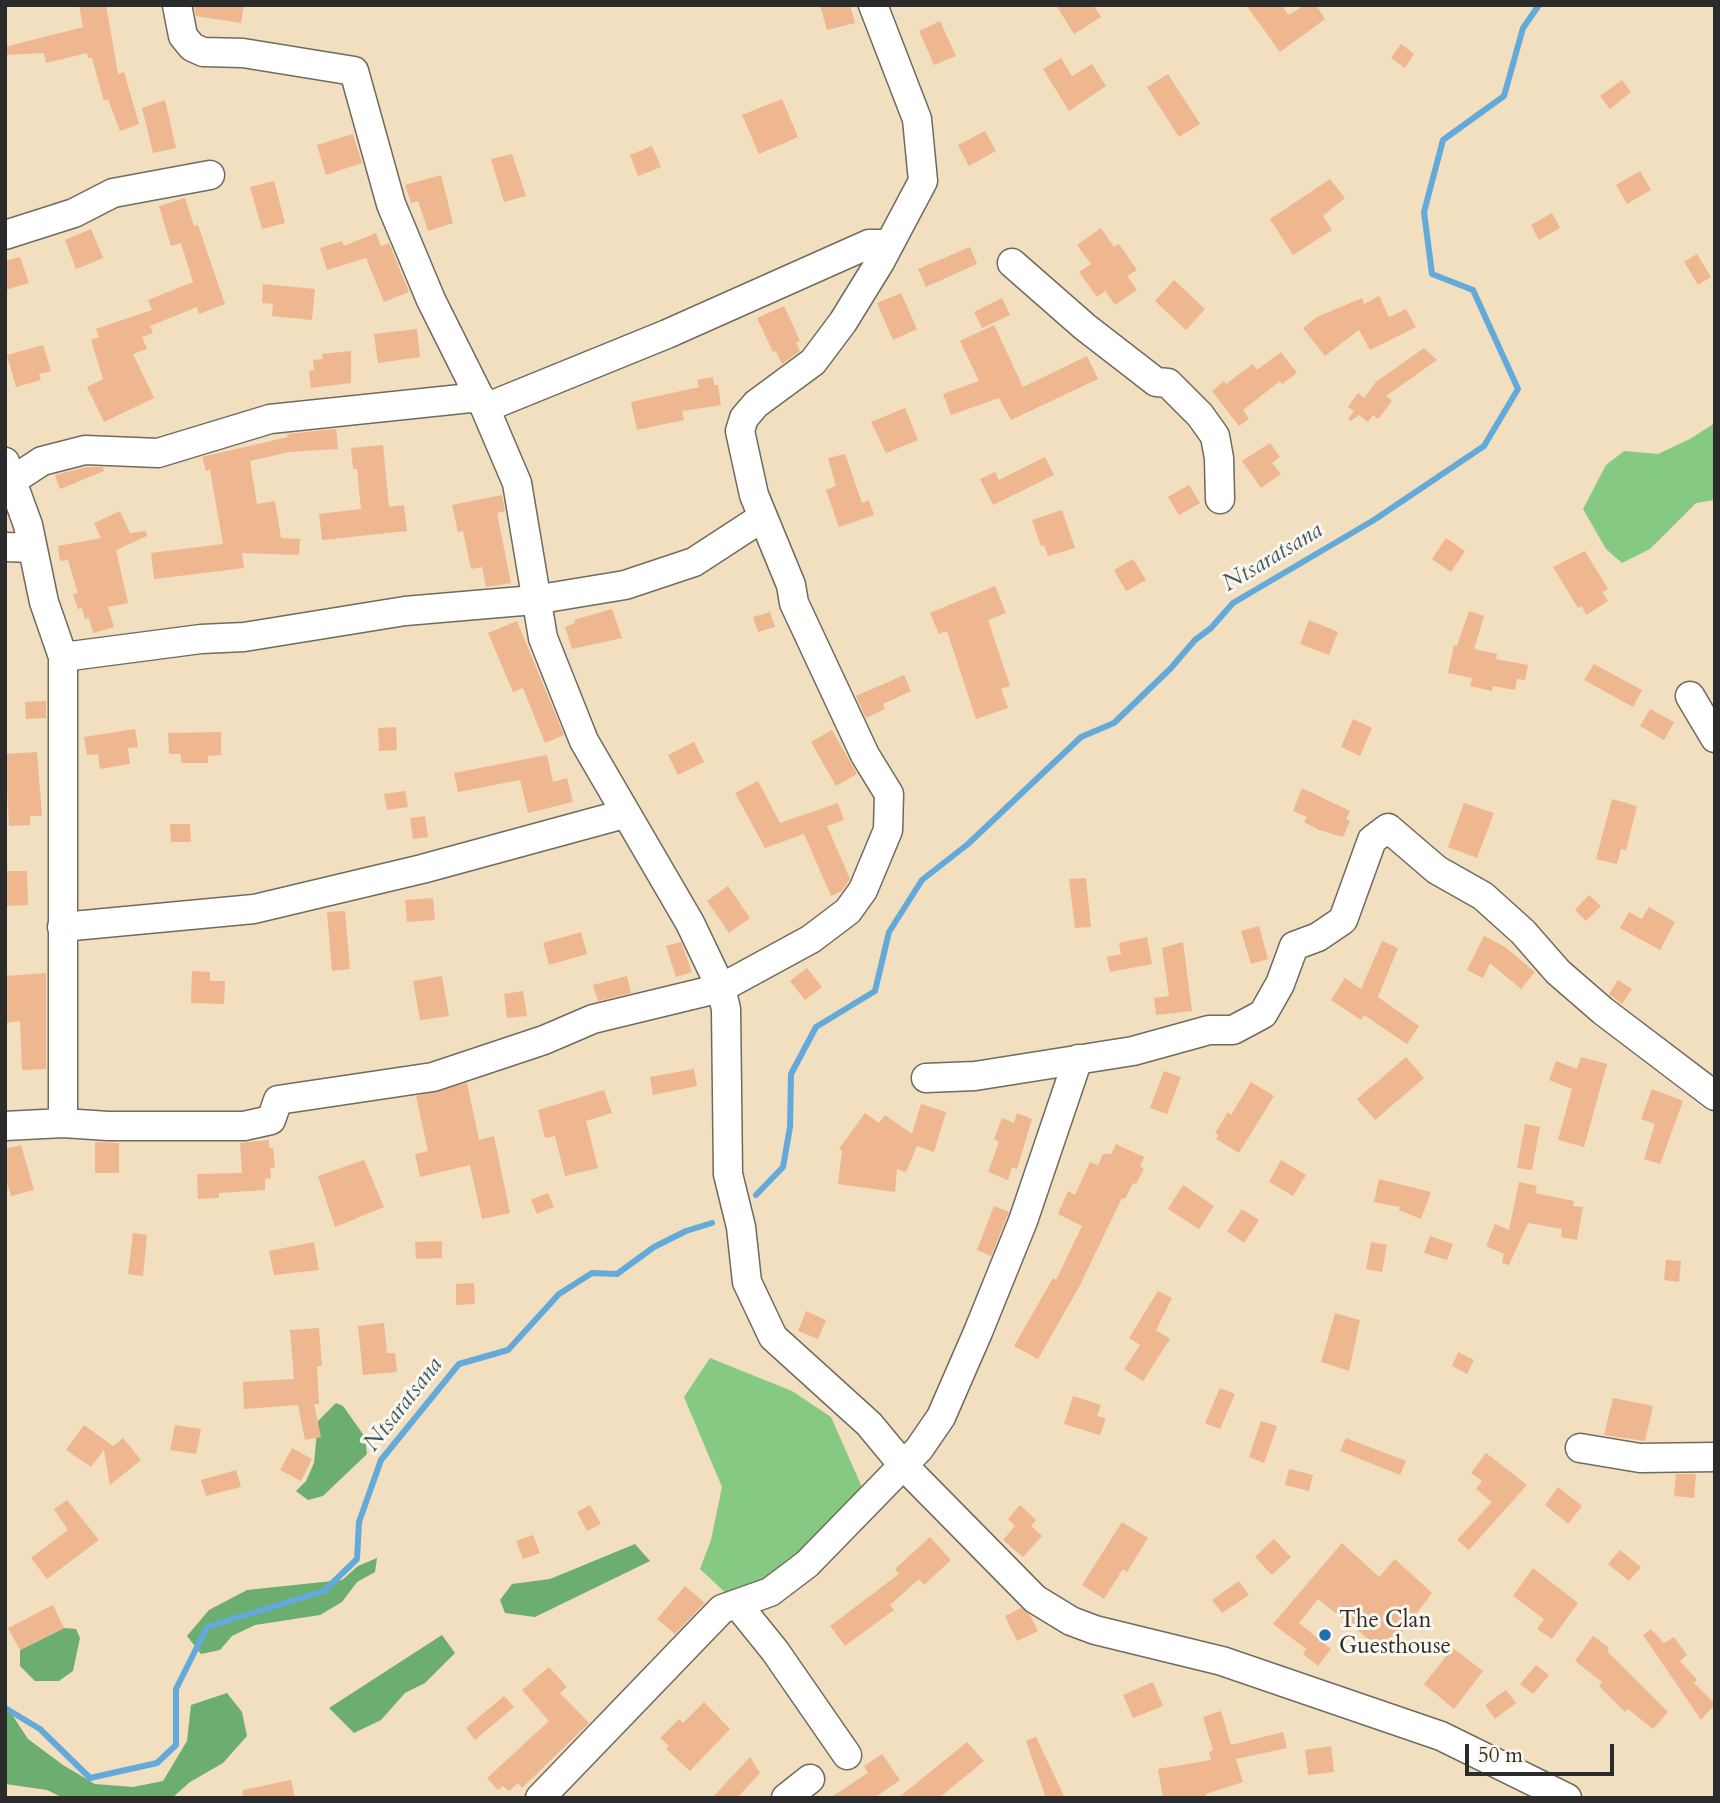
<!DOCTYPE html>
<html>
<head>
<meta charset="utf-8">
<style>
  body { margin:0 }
  #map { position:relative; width:1720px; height:1803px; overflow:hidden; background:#f1dfbf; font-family:Cardo,serif }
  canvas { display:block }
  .frame { position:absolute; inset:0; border:7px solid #2b2b2b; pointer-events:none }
  .scale { position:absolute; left:1465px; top:1744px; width:149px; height:32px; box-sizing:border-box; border:4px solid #2b2b2b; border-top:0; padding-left:9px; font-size:21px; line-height:24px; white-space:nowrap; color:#2b2b2b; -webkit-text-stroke:5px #fbf7ec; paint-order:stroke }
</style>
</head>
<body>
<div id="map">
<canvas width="1720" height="1803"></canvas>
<div class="frame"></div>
<div class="scale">50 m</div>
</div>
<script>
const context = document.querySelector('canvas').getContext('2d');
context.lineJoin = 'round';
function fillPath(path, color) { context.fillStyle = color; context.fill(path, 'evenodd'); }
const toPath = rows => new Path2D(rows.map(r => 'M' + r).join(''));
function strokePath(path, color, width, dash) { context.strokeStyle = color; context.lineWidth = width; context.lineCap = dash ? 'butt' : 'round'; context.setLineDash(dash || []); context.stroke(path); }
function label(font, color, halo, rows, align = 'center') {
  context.font = font + ' Cardo,serif'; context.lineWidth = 6; context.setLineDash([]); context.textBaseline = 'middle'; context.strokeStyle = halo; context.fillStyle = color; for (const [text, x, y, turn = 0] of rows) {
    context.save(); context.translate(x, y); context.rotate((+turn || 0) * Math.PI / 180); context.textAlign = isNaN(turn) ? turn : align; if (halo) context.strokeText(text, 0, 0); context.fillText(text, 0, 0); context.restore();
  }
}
fillPath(toPath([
  [1715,423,1715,500,1696,503,1650,549,1622,563,1606,549,1583,509,1606,465,1624,451,1658,454,1690,439],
  [710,1358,792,1391,831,1417,861,1485,862,1502,793,1569,729,1596,700,1569,711,1540,722,1487,684,1397]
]), '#85c982');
fillPath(toPath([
  [336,1403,343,1406,365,1437,367,1454,323,1496,308,1500,296,1491,306,1481,314,1463,318,1421],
  [635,1544,650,1561,535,1617,505,1613,500,1600,512,1584,550,1579],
  [377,1558,375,1572,357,1582,342,1602,320,1615,255,1625,232,1636,220,1650,201,1654,187,1636,209,1610,247,1590,342,1580,358,1566],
  [64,1628,76,1629,80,1638,73,1671,59,1681,35,1681,20,1666,20,1650],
  [442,1635,455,1653,425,1683,405,1693,381,1720,354,1733,329,1708],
  [227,1693,242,1712,247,1736,223,1763,190,1782,172,1798,63,1798,47,1790,5,1784,5,1704,28,1739,63,1765,95,1784,133,1787,163,1781,187,1741,191,1705]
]), '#6cad70');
strokePath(toPath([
  [756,1195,783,1167,790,1127,791,1074,816,1027,875,991,889,932,922,880,968,844,1081,737,1114,723,1171,668,1195,640,1211,628,1233,603,1374,520,1484,446,1518,389,1473,290,1432,274,1424,212,1443,140,1504,96,1523,28,1539,5],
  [5,1708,40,1729,90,1778,157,1763,176,1745,176,1689,207,1627,324,1591,357,1559,359,1522,381,1460,459,1364,508,1350,559,1294,592,1273,617,1274,654,1247,686,1231,712,1223]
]), '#63aada', 6);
fillPath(toPath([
  [79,5,106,5,118,74,124,72,139,124,120,131,108,99,104,101,92,58,88,58,87,53,46,63,44,53,5,55,5,47,83,27],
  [194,5,244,5,241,23,196,16],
  [820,5,850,5,855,23,827,30],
  [1056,5,1093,5,1101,17,1074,34],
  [1246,5,1281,5,1289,15,1304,5,1316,5,1325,19,1280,52],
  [940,21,956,56,934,65,919,31],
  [1401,44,1414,54,1405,68,1391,58],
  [1061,58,1072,76,1092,64,1106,86,1069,111,1043,69],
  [1168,74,1200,124,1179,137,1147,87],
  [1622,80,1631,92,1610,109,1600,96],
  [782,99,798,137,759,154,742,115],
  [165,100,176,148,153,153,142,108],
  [985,131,996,151,969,166,958,145],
  [353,134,362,163,326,175,317,145],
  [652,146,661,167,638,176,630,155],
  [512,154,526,196,504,202,491,159],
  [1640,171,1651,190,1627,204,1616,185],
  [441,175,453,223,428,231,418,201,411,203,405,185],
  [1330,179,1345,198,1323,216,1332,230,1293,255,1270,219],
  [274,181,285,223,262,229,250,187],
  [185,198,194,226,198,225,225,304,199,314,197,307,150,326,153,333,142,337,147,349,133,354,154,398,104,422,87,387,103,379,91,340,99,337,96,329,152,310,148,300,193,282,181,243,171,246,159,206],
  [1552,213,1560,228,1539,240,1531,225],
  [1101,228,1114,247,1119,244,1137,270,1127,276,1137,290,1115,305,1105,291,1097,297,1079,272,1091,264,1077,245],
  [91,229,103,258,76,269,65,240],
  [376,233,381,246,389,243,409,292,384,302,366,258,327,270,320,248,342,241,344,246],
  [970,247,977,264,926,287,918,269],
  [1697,254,1711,277,1698,285,1684,262],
  [20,257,29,283,5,290,5,261],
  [1174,280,1205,309,1186,330,1155,301],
  [263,284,315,289,312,320,272,316,273,304,262,303],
  [901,293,917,329,893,340,877,303],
  [1379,296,1389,317,1406,309,1416,327,1370,350,1359,330,1325,356,1303,328,1317,317,1362,298,1364,304],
  [1002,298,1010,315,982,328,974,312],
  [784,306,800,341,796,343,800,351,782,364,776,351,773,352,757,318],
  [994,325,1023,387,1087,356,1098,379,1011,420,999,398,951,415,943,394,979,381,960,341],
  [417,329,420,357,378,363,374,334],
  [43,345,51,371,39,374,41,380,16,387,7,355],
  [1424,348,1437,360,1386,396,1392,401,1378,419,1373,415,1368,422,1359,415,1351,421,1348,419,1354,411,1348,407,1358,393,1364,398,1376,382],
  [351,351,351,383,311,388,309,371,314,370,313,360,323,359,322,354],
  [1281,352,1297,373,1282,384,1280,381,1243,410,1249,419,1239,426,1212,391,1224,381,1226,384,1253,364,1257,370],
  [713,377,714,385,718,385,721,405,682,411,684,420,637,430,631,402,699,387,697,380],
  [905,408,918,440,886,453,871,422],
  [336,429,338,449,289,452,250,461,257,504,275,501,281,538,300,539,299,555,242,553,244,568,154,579,151,553,223,544,210,470,206,471,202,457,288,437,287,434],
  [1270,443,1280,457,1272,463,1281,474,1261,488,1242,461],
  [383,445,389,507,404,505,407,531,322,540,319,514,361,509,357,469,353,469,351,448],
  [845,454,862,503,869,500,874,515,839,527,826,490,836,486,828,458],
  [1045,457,1054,475,993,505,980,479,995,472,999,480],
  [87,467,103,467,104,471,60,489,55,475],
  [1189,485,1200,503,1179,515,1168,497],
  [502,495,505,511,497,513,511,583,486,587,482,567,471,569,463,531,458,532,452,505],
  [1062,510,1075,548,1048,556,1044,545,1041,546,1032,520],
  [120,511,130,533,146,531,147,536,116,550,128,603,108,607,114,627,93,633,89,618,85,619,82,608,78,609,73,594,78,593,68,560,60,561,58,546,101,538,94,523],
  [1446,538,1465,551,1451,572,1432,559],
  [1585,551,1608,589,1602,592,1608,601,1586,615,1582,606,1578,608,1553,567],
  [1133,559,1146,580,1126,591,1114,570],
  [995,586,1006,613,988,620,1010,686,1001,689,1008,708,976,719,947,631,939,634,930,613],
  [612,609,622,638,572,649,565,627,575,623,574,620],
  [1469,611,1484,616,1474,649,1497,654,1496,659,1528,665,1525,680,1517,679,1515,690,1493,686,1492,691,1470,686,1472,678,1448,673,1454,645,1457,646],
  [770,612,775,627,758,632,753,617],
  [1309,620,1338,632,1329,655,1300,644],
  [517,621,564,735,545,743,523,688,513,692,488,633],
  [1594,664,1642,690,1633,707,1584,680],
  [904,675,911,691,883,704,885,709,866,718,856,696],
  [46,701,46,718,26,719,25,702],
  [1650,709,1674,722,1664,740,1640,726],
  [1353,719,1372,728,1360,756,1341,747],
  [396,727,397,750,379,751,378,728],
  [135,729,138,747,128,748,130,764,100,769,98,754,87,755,84,737],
  [832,730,857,774,836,786,811,742],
  [221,732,221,755,208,756,208,763,181,763,181,754,169,754,168,733],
  [694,742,704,762,678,775,668,755],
  [37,752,42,816,30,816,30,825,9,826,5,754],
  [547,755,553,782,567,778,573,802,528,813,520,780,458,792,454,773],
  [758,781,780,823,838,803,844,820,827,826,850,879,842,891,831,896,804,834,765,848,735,793],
  [1302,788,1350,811,1346,819,1350,821,1343,837,1319,830,1304,822,1307,817,1293,811],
  [405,791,408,807,387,810,384,794],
  [1612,799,1637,806,1626,850,1621,849,1617,864,1596,859],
  [1464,803,1494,813,1477,858,1448,847],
  [425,816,428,837,413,839,410,818],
  [170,824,190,824,191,842,171,842],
  [5,871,27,871,28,905,5,906],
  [1086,878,1091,927,1075,928,1069,879],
  [728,886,750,918,729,933,707,901],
  [1589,895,1601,906,1586,921,1575,910],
  [433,898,435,920,407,922,405,900],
  [1649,907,1675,922,1660,950,1620,928,1629,912,1642,919],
  [345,911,350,969,332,971,327,912],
  [1259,926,1268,959,1251,964,1241,931],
  [581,932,587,954,549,965,543,943],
  [1484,936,1505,947,1535,972,1521,989,1490,963,1483,978,1467,970],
  [1147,937,1152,964,1110,972,1107,957,1121,954,1119,943],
  [1382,941,1398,948,1378,997,1419,1026,1407,1044,1364,1015,1361,1020,1331,1000,1345,978,1361,989],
  [681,942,692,972,676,977,666,946],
  [1183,942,1192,1011,1156,1015,1154,998,1169,996,1162,948],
  [807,968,822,987,805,1000,790,981],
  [192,971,210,972,210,981,225,981,224,1004,191,1003],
  [46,973,46,1069,22,1070,20,1021,5,1023,5,976],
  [442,976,449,1016,420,1020,413,981],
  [627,976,631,993,598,1001,593,985],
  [1618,980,1632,989,1622,1004,1609,994],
  [523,991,527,1016,507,1018,504,994],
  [1406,1057,1424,1078,1375,1120,1357,1099],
  [1581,1057,1607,1064,1584,1147,1558,1140,1572,1089,1549,1080,1556,1061,1577,1069],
  [694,1069,697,1086,653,1095,650,1077],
  [1164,1071,1181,1077,1167,1114,1150,1108],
  [1251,1082,1274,1096,1239,1153,1216,1139,1219,1135,1215,1133,1228,1112,1231,1115],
  [467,1083,479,1140,494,1136,510,1213,482,1219,470,1165,420,1177,415,1154,428,1151,416,1096],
  [1652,1089,1683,1101,1660,1164,1644,1159,1655,1124,1641,1119],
  [604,1090,612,1113,586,1121,598,1168,565,1176,555,1136,545,1138,538,1110],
  [921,1104,946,1112,934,1152,917,1146,906,1172,897,1169,895,1192,838,1184,842,1151,839,1149,865,1113,879,1123,885,1115,912,1134],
  [1017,1113,1032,1119,1017,1169,1012,1167,1008,1180,988,1172,999,1142,994,1139,1002,1118,1014,1123],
  [1525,1124,1540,1127,1532,1170,1517,1168],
  [269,1140,269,1148,273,1148,275,1168,270,1168,271,1178,265,1179,265,1190,219,1193,219,1198,198,1199,197,1174,242,1173,240,1143],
  [95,1142,119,1143,119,1173,95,1173],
  [1116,1144,1144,1157,1140,1166,1144,1169,1136,1184,1133,1183,1125,1199,1122,1198,1079,1287,1038,1359,1014,1346,1053,1278,1056,1280,1082,1226,1058,1214,1068,1191,1075,1195,1090,1162,1098,1165,1103,1154,1111,1154],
  [21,1145,34,1190,11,1196,5,1177,5,1149],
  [364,1160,384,1207,335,1227,318,1176],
  [1281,1160,1306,1175,1293,1196,1269,1182],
  [1379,1179,1431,1192,1421,1219,1399,1210,1400,1207,1374,1202],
  [1519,1182,1537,1186,1535,1193,1574,1201,1573,1206,1583,1207,1577,1240,1561,1237,1562,1229,1528,1223,1509,1265,1502,1263,1504,1254,1486,1246,1495,1224,1509,1230],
  [1183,1185,1214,1206,1199,1229,1168,1209],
  [548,1193,554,1207,537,1214,531,1200],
  [994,1206,1009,1212,991,1256,977,1250],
  [1242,1209,1259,1220,1244,1243,1227,1231],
  [133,1233,147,1235,143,1276,128,1274],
  [1430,1236,1453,1244,1447,1260,1424,1253],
  [442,1241,442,1258,416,1259,415,1242],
  [314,1242,319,1270,274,1275,269,1251],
  [1371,1242,1387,1245,1382,1272,1366,1269],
  [1666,1260,1681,1261,1679,1282,1664,1280],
  [474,1283,475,1304,456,1305,456,1284],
  [1158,1291,1172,1298,1156,1330,1170,1339,1143,1381,1124,1369,1140,1345,1129,1338],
  [806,1311,826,1320,818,1339,798,1331],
  [1335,1313,1360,1320,1349,1371,1321,1362],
  [384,1323,387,1353,395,1353,397,1372,363,1375,358,1326],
  [319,1328,322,1366,317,1366,319,1404,314,1404,321,1437,305,1440,298,1405,244,1409,243,1382,294,1379,290,1330],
  [1458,1352,1474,1360,1467,1374,1452,1366],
  [1220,1388,1235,1394,1220,1429,1205,1423],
  [1073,1396,1101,1405,1097,1416,1106,1418,1100,1435,1064,1424],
  [1613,1398,1653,1406,1645,1441,1604,1435],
  [1261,1421,1277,1426,1264,1463,1249,1457],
  [84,1425,113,1446,123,1438,141,1460,110,1485,104,1450,91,1467,66,1450],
  [175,1425,201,1429,196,1454,170,1450],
  [1346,1438,1406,1461,1400,1475,1340,1451],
  [292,1448,312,1459,301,1481,280,1470],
  [1486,1453,1527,1485,1469,1550,1457,1540,1492,1502,1476,1489,1482,1481,1471,1473],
  [1289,1469,1313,1475,1309,1491,1285,1485],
  [236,1470,241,1487,206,1496,201,1480],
  [1676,1474,1696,1474,1694,1498,1674,1496],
  [1558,1487,1582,1506,1568,1524,1545,1505],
  [67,1500,99,1540,47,1579,31,1558,68,1530,54,1509],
  [590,1505,601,1524,587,1531,577,1512],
  [1020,1505,1036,1520,1031,1526,1042,1536,1023,1557,1003,1540,1015,1526,1008,1519],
  [1122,1522,1148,1538,1127,1572,1123,1569,1104,1599,1082,1585],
  [533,1535,540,1553,523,1559,516,1541],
  [930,1537,951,1560,924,1585,919,1579,890,1605,894,1610,845,1646,830,1626,899,1574,895,1569],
  [1274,1539,1291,1557,1272,1575,1255,1557],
  [1342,1543,1379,1577,1395,1559,1432,1593,1386,1653,1318,1599,1299,1623,1331,1649,1318,1666,1303,1654,1306,1649,1273,1624],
  [1620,1550,1641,1567,1629,1581,1608,1564],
  [1533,1568,1578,1603,1552,1639,1537,1629,1544,1619,1513,1596],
  [1239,1581,1249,1595,1222,1613,1212,1600],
  [685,1586,705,1603,675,1634,657,1619],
  [53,1605,64,1628,20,1650,8,1628],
  [1021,1608,1030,1615,1038,1631,1017,1641,1005,1616],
  [1651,1629,1664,1643,1674,1637,1687,1655,1680,1661,1697,1680,1694,1683,1715,1704,1701,1720,1643,1635],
  [1593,1636,1609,1648,1607,1651,1668,1712,1653,1729,1628,1709,1625,1712,1599,1686,1602,1682,1575,1661],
  [1453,1648,1483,1671,1454,1709,1424,1684],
  [1536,1665,1549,1675,1533,1694,1520,1684],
  [549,1667,567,1687,560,1693,589,1723,522,1788,518,1783,509,1791,503,1786,498,1790,487,1778,549,1721,522,1690],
  [1153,1682,1163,1706,1133,1718,1123,1695],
  [1506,1690,1516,1703,1495,1719,1485,1705],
  [504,1696,514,1707,475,1740,466,1728],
  [704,1702,730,1729,690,1771,666,1749,669,1746,660,1738,679,1719,683,1723],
  [1221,1711,1231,1745,1283,1732,1287,1748,1236,1759,1243,1782,1206,1794,1206,1798,1163,1798,1158,1769,1211,1760,1209,1752,1213,1750,1203,1717],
  [1036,1737,1065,1798,1046,1798,1026,1741],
  [967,1742,984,1761,939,1798,898,1798],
  [1331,1746,1334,1772,1308,1775,1305,1750],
  [882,1754,900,1780,874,1798,830,1798,868,1773,864,1766],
  [750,1757,760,1773,737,1798,712,1798],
  [291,1780,295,1798,243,1798,243,1790]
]), '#eeb78f');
const minor = toPath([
  [177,5,183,36,192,47,203,52,243,53,354,71,391,204,431,300,485,408,517,483,543,638,584,741,690,923,721,988,726,1009,728,1174,741,1227,747,1282,773,1337,869,1424,903,1465,1035,1599,1071,1621,1095,1630,1222,1661,1441,1736,1567,1798],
  [5,235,74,213,113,193,210,175],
  [1012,263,1085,327,1138,368,1156,382,1168,383,1200,415,1215,436,1219,458,1220,499],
  [485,408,667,334,869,244,888,244],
  [5,462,28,525,44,602,63,657,63,1123,108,1126,244,1126,271,1120,278,1100,433,1077,544,1040,593,1019,721,988,811,939,848,911,863,890,888,830,889,794,865,755,794,603,791,585,754,495,740,431,744,418,756,404,813,362,843,322,880,262,923,181,917,119,873,5],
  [13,480,42,461,85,450,158,453,270,419,480,397],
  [5,547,31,548],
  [63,657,201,639,244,637,405,611,534,600,625,585,694,562,763,517],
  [1690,696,1715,738],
  [62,927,254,909,422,869,624,814],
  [926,1078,975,1076,1133,1051,1209,1030,1233,1030,1263,1014,1280,984,1294,946,1318,937,1343,920,1372,840,1388,828,1437,870,1483,896,1523,932,1558,972,1603,1011,1715,1096],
  [5,1126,63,1123],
  [1580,1448,1640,1458,1715,1457],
  [737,1604,775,1651,847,1755],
  [540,1798,722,1609,770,1592,807,1564,919,1449,941,1417,978,1332,1023,1221,1078,1059],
  [786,1798,810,1779]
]);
strokePath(minor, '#706a5f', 31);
strokePath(minor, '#fff', 28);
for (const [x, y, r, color] of [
  [1325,1635,7,"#1f6fb2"]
]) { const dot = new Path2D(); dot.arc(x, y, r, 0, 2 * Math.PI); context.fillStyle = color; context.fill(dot); strokePath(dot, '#fbf7ec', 2.5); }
label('23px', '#2b2b2b', '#fbf7ec', [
  ["The Clan",1339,1622],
  ["Guesthouse",1339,1648]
], 'left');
label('italic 24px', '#3f5768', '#fbf7ec', [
  ["Ntsaratsana",1273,558,-31],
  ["Ntsaratsana",404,1405,-52]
]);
</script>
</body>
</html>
